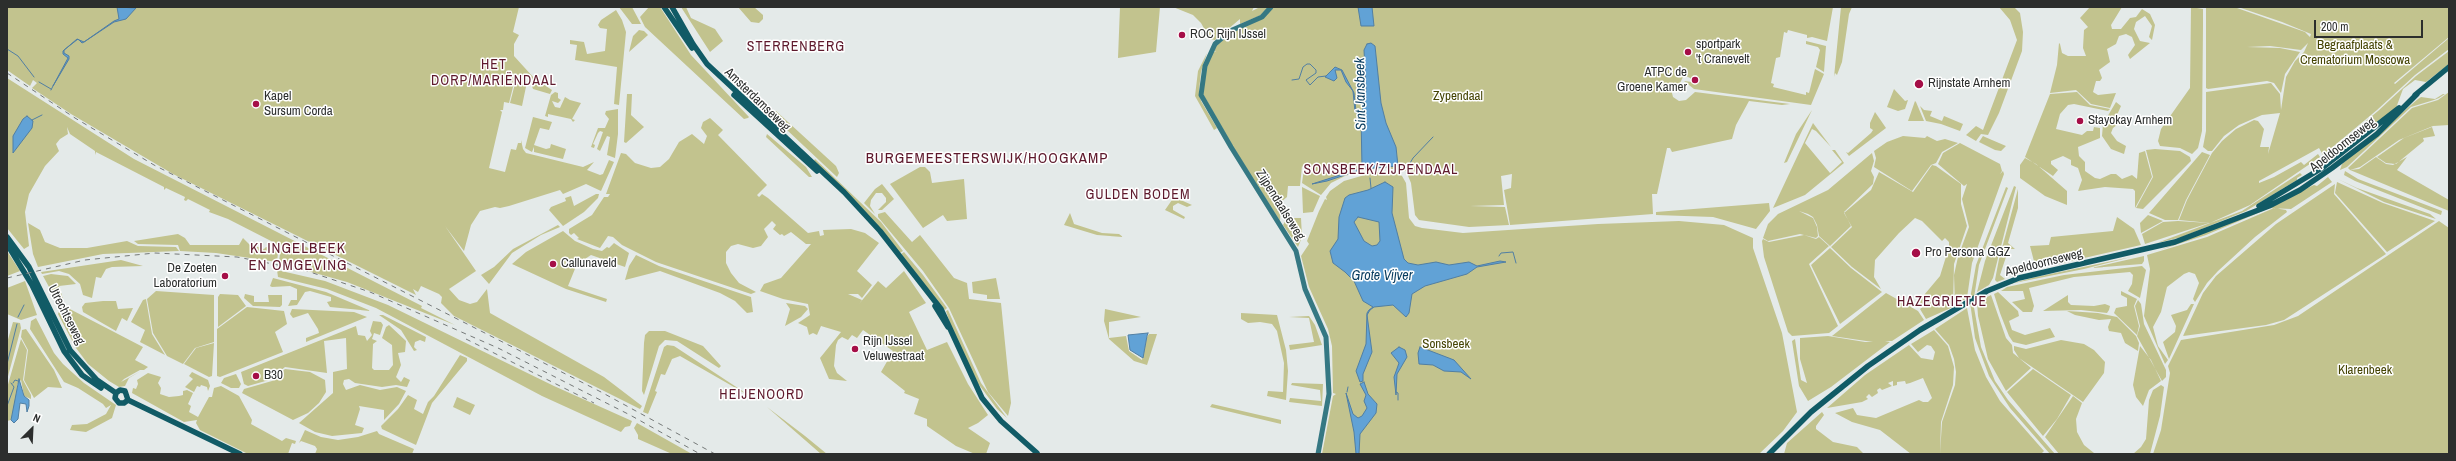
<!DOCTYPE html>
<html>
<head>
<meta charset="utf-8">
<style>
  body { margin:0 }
  #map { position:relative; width:2456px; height:461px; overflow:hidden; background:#e4eae9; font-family:"Archivo Narrow",sans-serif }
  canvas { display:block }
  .frame { position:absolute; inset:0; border:8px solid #2c2e2d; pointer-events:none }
  .north { position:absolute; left:12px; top:409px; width:40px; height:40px; -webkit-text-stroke:3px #fff; paint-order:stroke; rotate:24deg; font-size:11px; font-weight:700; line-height:16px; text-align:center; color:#2c2e2d }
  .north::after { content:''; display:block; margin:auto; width:14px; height:18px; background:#2c2e2d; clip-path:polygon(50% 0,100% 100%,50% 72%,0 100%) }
  .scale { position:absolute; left:2314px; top:20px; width:109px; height:18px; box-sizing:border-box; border:2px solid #2c2e2d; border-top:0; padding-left:5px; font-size:12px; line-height:14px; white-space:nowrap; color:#2c2e2d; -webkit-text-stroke:3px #fff; paint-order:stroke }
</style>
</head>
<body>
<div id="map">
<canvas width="2456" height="461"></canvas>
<div class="frame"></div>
<div class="north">N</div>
<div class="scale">200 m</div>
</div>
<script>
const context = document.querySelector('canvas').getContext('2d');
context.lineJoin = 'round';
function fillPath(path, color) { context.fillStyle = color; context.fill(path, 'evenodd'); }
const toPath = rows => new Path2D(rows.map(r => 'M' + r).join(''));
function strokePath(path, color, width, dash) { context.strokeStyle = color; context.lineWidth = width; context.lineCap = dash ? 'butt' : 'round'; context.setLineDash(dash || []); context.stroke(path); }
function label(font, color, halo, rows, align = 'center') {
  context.font = font + ' "Archivo Narrow",sans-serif'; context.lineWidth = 3; context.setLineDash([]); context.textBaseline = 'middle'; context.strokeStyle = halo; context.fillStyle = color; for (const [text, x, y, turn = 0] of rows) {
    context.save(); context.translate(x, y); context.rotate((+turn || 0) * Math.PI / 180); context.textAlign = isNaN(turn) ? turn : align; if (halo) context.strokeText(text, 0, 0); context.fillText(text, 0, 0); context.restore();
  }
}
fillPath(toPath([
  [7,7,519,7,513,32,519,35,514,44,514,56,534,78,552,90,550,94,533,89,529,78,511,73,507,82,512,74,516,75,513,76,515,79,509,103,504,102,503,110,500,110,502,112,489,168,505,172,511,149,516,150,518,143,521,143,521,140,523,149,526,153,583,167,594,162,587,170,600,175,603,174,609,160,614,162,601,191,586,184,563,194,560,190,509,206,500,208,495,207,480,211,471,225,464,251,445,226,476,271,449,289,459,300,470,304,477,302,487,289,490,313,604,377,642,406,640,409,454,316,441,303,442,297,439,294,421,286,418,292,413,289,416,295,173,174,71,114,32,88,37,83,33,80,30,86,7,70],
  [619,7,632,7,641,24,632,24],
  [649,7,660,7,691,55,749,117,748,118,744,119,645,27,640,17],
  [681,7,686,7,691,18,715,29,723,41,710,52],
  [738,7,754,7,763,15,763,19,759,23,751,22],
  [1120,7,1160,7,1156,52,1118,58],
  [1173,7,1254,7,1252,11,1260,7,1268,7,1261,15,1240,24,1240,19,1215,40,1210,39,1201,23,1193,15],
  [1273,7,1833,7,1827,41,1812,37,1807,38,1807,35,1788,30,1787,33,1784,32,1780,57,1776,58,1771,83,1774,84,1773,87,1806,95,1806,92,1809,93,1815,69,1824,74,1811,105,1694,89,1684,81,1692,82,1690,78,1684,75,1680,83,1670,85,1673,97,1679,101,1686,100,1695,92,1790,104,1782,105,1749,101,1736,125,1732,139,1672,152,1670,148,1667,148,1657,194,1652,194,1653,214,1510,225,1504,190,1511,188,1512,174,1501,176,1504,205,1470,206,1505,207,1509,225,1469,227,1419,220,1415,215,1411,183,1406,171,1385,168,1367,169,1345,176,1331,183,1321,195,1302,183,1304,169,1302,166,1300,186,1288,186,1287,197,1281,202,1280,221,1232,145,1203,94,1206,67,1213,51,1216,52,1214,50,1216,46,1232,32,1263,18],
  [1841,7,1852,7,1849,14,1842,62,1837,75,1835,73,1834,77],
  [1999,7,2014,7,2020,13,2023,32,2022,51,1999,113,1988,135,1981,134,1976,141,1966,135,1976,126,1983,130,2017,40,2010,20],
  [2090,7,2122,7,2111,25,2112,29,2121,29,2130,18,2136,17,2142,9,2150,14,2155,25,2152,40,2149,37,2152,26,2145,16,2136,22,2134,29,2140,41,2150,43,2130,59,2128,55,2135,45,2132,37,2126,34,2119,36,2116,44,2107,49,2110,62,2099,70,2102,78,2100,81,2096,81,2093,92,2098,95,2116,93,2110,108,2091,104,2076,90,2050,93,2057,65,2059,43,2060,44,2062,53,2068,56,2086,56,2083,48,2084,30,2088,27,2080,18],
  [2191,7,2203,9,2203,25,2202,131,2198,148,2192,154,2180,148,2160,146,2158,141,2161,129,2190,88],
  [2206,7,2237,8,2305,32,2310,37,2311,34,2282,22,2238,7,2449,7,2449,37,2394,83,2395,84,2449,38,2449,49,2415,75,2377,110,2323,155,2319,148,2259,181,2259,183,2274,177,2301,162,2304,165,2318,154,2320,157,2250,205,2210,223,2179,220,2187,200,2212,153,2222,141,2236,129,2254,120,2258,121,2264,129,2260,147,2269,147,2268,154,2280,113,2262,115,2239,125,2224,136,2212,151,2208,151,2203,147,2206,131,2206,92,2271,83,2280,94,2281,110,2286,77,2295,61,2304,52,2308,43,2301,50,2270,46,2247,47,2280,48,2300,52,2285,74,2281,93,2274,83,2267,81,2208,89,2206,88],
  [616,10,622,20,626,32,619,105,614,104,617,67,575,60,577,45,570,44,570,40,584,42,587,54,605,51,607,29,600,28,598,25,601,20],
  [639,30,644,31,648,35,629,52,633,36],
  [1806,41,1826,46,1824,72,1816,67,1820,50,1818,47,1806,44],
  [2449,51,2449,64,2426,82,2415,80,2403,89,2396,108,2331,158,2324,156,2378,111,2416,76],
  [1207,53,1201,72,1199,90,1201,101,1217,128,1214,130,1195,96,1198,71],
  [517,76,526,79,527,82,522,106,510,103],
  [7,78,134,159,422,306,421,308,455,325,347,282,279,263,280,253,273,242,228,219,209,212,210,210,188,199,186,201,184,200,185,197,166,188,164,190,164,187,96,152,95,155,95,151,70,134,67,127,68,134,60,139,56,144,59,151,45,166,29,194,25,212,29,246,24,249,7,228],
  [1894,89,1905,101,1908,100,1905,109,1898,111,1887,107],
  [555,92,558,93,558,98,561,100,558,103,552,101,555,107,560,108,565,97,570,100,581,103,572,119,575,120,573,122,571,119,548,114,548,117,545,116,551,95],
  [2077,92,2090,105,2110,109,2108,111,2074,104,2068,105,2060,114,2056,129,2082,135,2087,131,2093,131,2094,127,2100,128,2100,138,2078,147,2079,156,2085,162,2085,171,2095,178,2100,179,2111,174,2116,174,2122,179,2132,175,2137,179,2139,153,2145,151,2152,177,2135,208,2135,191,2133,189,2105,187,2078,191,2082,180,2078,168,2071,165,2071,160,2063,156,2051,161,2051,164,2058,170,2053,176,2025,157,2050,94],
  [2449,92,2449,125,2433,126,2435,120,2433,126,2399,140,2360,167,2350,170,2348,168,2412,108,2438,100],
  [627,94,632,94,631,115,644,127,626,143,624,142],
  [2443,94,2445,94,2439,98,2434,100,2411,107,2347,167,2340,170,2342,164,2418,99,2421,97,2435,99],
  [1915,101,1916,102,1924,121,1908,121],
  [2116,102,2121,106,2117,115,2122,121,2113,128,2111,133,2117,141,2126,146,2124,154,2111,149,2102,136,2103,124],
  [1920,106,1924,110,1932,111,1930,116,1942,121,1944,116,1963,124,1960,131,1941,124,1926,121],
  [618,109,618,134,615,158,607,155,610,137,607,136,600,151,597,149,603,132,600,131,598,133,593,144,595,145,594,148,591,147,598,128,605,128,609,119,605,114,606,111],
  [1812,110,1787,162,1784,163,1796,134],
  [776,111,836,166,839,173,837,177,771,115],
  [1875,112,1886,128,1849,156,1846,152,1848,153,1871,133,1873,130,1870,128,1870,123],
  [533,117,552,122,549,130,540,128,534,145,546,149,550,148,551,144,566,149,563,159,534,152,534,147,532,152,525,148],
  [710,118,723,130,718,135,767,185,757,195,759,197,762,194,768,198,808,233,819,231,820,236,824,235,823,230,851,229,865,233,879,243,857,271,872,285,862,298,858,294,848,294,862,300,859,304,878,281,886,288,904,271,926,303,909,312,927,350,947,342,968,384,988,415,978,423,968,428,990,443,986,454,975,454,956,446,927,426,927,419,914,414,919,399,904,393,905,391,881,372,893,351,863,330,857,338,852,335,848,340,842,337,838,340,836,345,834,366,837,373,847,381,829,379,820,358,841,332,821,326,817,335,813,333,809,335,807,327,798,323,810,315,808,304,783,299,760,291,764,284,781,278,811,244,806,244,791,232,784,236,782,234,780,235,773,229,776,225,772,221,764,229,768,237,761,246,753,248,738,244,731,246,726,252,726,263,731,273,739,283,756,292,751,294,656,262,622,245,613,237,608,236,600,248,577,239,579,238,574,233,571,235,569,233,569,229,592,215,604,197,608,197,610,194,606,194,621,153,626,154,635,163,651,168,660,167,669,159,679,142,692,134,704,144,707,136,701,128,703,122],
  [1813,123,1831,147,1816,131,1812,129,1805,143,1830,173,1842,162,1832,150,1835,150,1844,163,1805,195,1773,208],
  [2432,127,2435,136,2423,138,2424,141,2396,164,2386,163,2377,157,2404,138],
  [767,134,806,167,812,177,809,177,766,137],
  [1903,136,1925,138,1927,136,1937,141,1945,139,1958,143,1942,152,1936,163,1931,165,1912,191,1874,167,1876,158,1874,151,1887,142],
  [1983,136,1985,137,2006,146,2001,151,1995,150,1979,142],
  [1960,143,2000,164,2002,171,2000,174,2003,171,2004,174,1972,263,1967,298,1955,305,1954,275,1958,257,1969,227,1962,199,1967,184,1964,186,1938,164,1943,153],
  [2155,149,2180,151,2190,157,2191,161,2143,209,2136,208,2153,177,2146,150],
  [2202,152,2210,155,2186,200,2178,220,2165,220,2149,213],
  [1872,153,1874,161,1871,171,1874,177,1873,184,1844,212,1851,226,1830,246,1819,236,1817,225,1813,217,1808,214,1799,211,1813,218,1817,227,1818,236,1816,238,1800,234,1768,241,1763,238,1768,224,1778,214,1828,190],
  [2376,157,2386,164,2393,165,2407,157,2397,170,2449,200,2449,211,2350,170,2359,169],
  [2025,158,2036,164,2067,191,2067,205,2045,196,2020,178,2020,165],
  [815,159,881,222,903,251,900,253,814,161],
  [1932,165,1936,166,1961,184,1961,204,1967,226,1954,264,1953,307,1926,319,1920,309,1924,306,1919,301,1940,276,1949,247,1949,242,1945,238,1942,241,1922,221,1915,218,1899,233,1875,260,1874,277,1881,289,1852,267,1831,247,1852,227,1844,213,1871,190,1879,172,1913,192],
  [920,167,925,167,930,172,932,183,964,179,967,219,947,221,943,215,923,228,890,184],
  [2345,171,2358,179,2442,211,2441,215,2355,181,2344,175],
  [1375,172,1395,172,1402,176,1406,183,1409,218,1415,226,1422,228,1463,233,1598,224,1679,221,1724,225,1753,238,1753,248,1782,333,1797,412,1783,431,1759,454,1322,454,1333,396,1336,394,1333,393,1332,346,1328,329,1309,287,1301,256,1309,244,1307,241,1319,211,1325,199,1327,200,1326,197,1330,191,1344,181],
  [2300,173,2302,175,2297,178,2297,180,2246,211,2182,237,2157,243,2242,211],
  [2328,177,2332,182,2291,209,2270,208,2206,235,2160,250,2243,218,2314,185,2317,186],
  [2338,179,2357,188,2430,214,2436,219,2384,202],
  [2337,182,2383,203,2435,221,2387,252,2335,193],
  [882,184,894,199,882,210,878,210,886,202,886,198,882,193,876,193,871,200,870,206,875,214,864,203,875,189],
  [2335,184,2334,194,2386,254,2284,320,2266,325,2183,336,2203,293,2216,276,2276,224],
  [2014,186,2016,187,1993,278,1989,285,1977,292,1985,261],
  [1302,187,1320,196,1313,212,1303,213],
  [2006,187,2008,188,1979,265,1974,298,1970,299,1976,265],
  [2018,189,2018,208,2008,243,2015,249,2009,249,2007,254,2000,275,2005,279,1997,282,1995,280,1999,259],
  [596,194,599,194,598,198,584,212,563,226,549,210,551,207,566,201,565,198,571,196,574,206],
  [1174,197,1192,205,1187,207,1178,203,1173,206,1173,210,1185,217,1184,219,1165,210],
  [1769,203,1770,211,1756,229,1713,217,1656,215,1656,212],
  [2274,208,2286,210,2287,212,2255,237,2218,271,2207,283,2195,302,2193,299,2199,283,2195,274,2189,272,2184,274,2167,287,2161,312,2153,327,2158,346,2168,360,2165,364,2144,316,2150,269,2147,255,2207,237],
  [885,212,912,242,920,235,954,278,967,283,969,299,1001,303,1011,403,1008,416,988,392,949,308,923,271,878,217,878,214],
  [1070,213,1074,224,1102,233,1119,234,1123,237,1097,235,1064,225],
  [2148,215,2163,221,2141,233,2140,223],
  [2117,217,2134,229,2141,245,2036,269,2030,246,2049,245,2051,237,2113,231],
  [1287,218,1301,218,1302,237,1298,247,1283,225],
  [2178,221,2209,223,2145,244,2142,234,2163,222],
  [2439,221,2449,228,2449,454,2153,454,2161,430,2170,373,2168,366,2181,340,2274,325,2298,316],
  [28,223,40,230,45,242,60,248,87,248,127,241,138,246,176,247,179,251,103,254,38,267,33,254],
  [558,225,560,227,541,235,512,253,489,284,481,275,494,267,513,249],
  [563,231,575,241,593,249,602,251,607,247,609,248,614,243,629,253,625,267,591,255,585,259,579,259,568,286,607,299,606,302,566,289,512,264,526,252],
  [178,234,185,238,190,245,239,245,243,238,252,247,252,245,264,249,266,247,276,249,278,253,277,262,216,253,180,251,178,245,138,244,134,241],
  [1804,235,1816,239,1819,237,1829,246,1809,264,1838,326,1829,333,1792,336,1788,332,1764,257,1762,241,1763,239,1769,242],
  [1830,248,1851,268,1882,292,1840,324,1811,265],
  [7,251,20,271,7,276],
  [904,252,923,275,947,308,945,310,942,307,901,254],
  [636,255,659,266,751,297,753,312,747,313,735,301,720,293,660,271,625,280,629,266],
  [2144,256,2144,261,2142,264,2091,268],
  [2131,257,2084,269,2009,284,2036,277],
  [121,260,143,266,112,267,106,269,101,278,96,277,92,298,83,295,80,284,69,274,59,271,42,274,41,272],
  [2142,266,2146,270,2140,298,2128,291,2132,284,2133,275,2130,272,2074,277,2029,288,2034,306,2032,312,2023,312,2012,302,2025,299,2023,291,2001,291,2007,287,2064,275],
  [277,270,325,281,388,305,554,386,632,421,630,426,625,427,621,432,542,396,376,308,327,289,278,277],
  [51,274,68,276,76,284,59,286,63,299,54,296,43,276],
  [273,278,326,292,371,311,330,307,327,302,331,301,331,297,310,291,305,292,297,305,288,306,291,300,297,300,297,289,290,286,272,287,270,286],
  [996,278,1000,299,987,299,987,295,973,293,972,282],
  [25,281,37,315,21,320,7,314,7,288],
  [156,291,214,295,214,342,195,348,183,364,167,356,153,333,147,299],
  [2121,291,2137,299,2134,306,2139,326,2137,335,2114,313,2116,308,2127,306,2127,298,2121,295],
  [1998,292,2018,311,2019,316,2009,321,2012,330,2025,335,2050,328,2055,337,2026,345,2013,342,2009,336,2000,313,1994,294],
  [1886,293,1918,311,1924,320,1892,341,1885,341,1890,342,1831,387,1808,401,1799,386,1792,341,1795,339,1801,380,1807,383,1800,359,1800,338,1828,336,1865,342,1873,342,1832,336],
  [220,294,238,295,246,306,218,327,218,297],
  [245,294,254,296,254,302,269,302,268,295,282,295,282,305,280,307,253,306,244,298],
  [1991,295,2006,338,2012,345,2013,353,2031,368,2006,391,1988,359,1978,316,1977,302],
  [2068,295,2068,302,2071,305,2094,306,2105,304,2110,306,2109,310,2107,313,2081,310,2043,311],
  [146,299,152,334,165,355,140,342,145,330,131,322,143,300],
  [2138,300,2141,304,2144,324,2166,370,2166,377,2162,381,2137,336,2140,326,2135,306],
  [103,301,116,301,118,309,133,308,127,321,122,318,116,331,83,312,82,307,85,303],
  [1970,302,1973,302,1981,347,1995,381,2008,400,2055,454,2050,454,2010,408,1989,376,1975,338],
  [786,303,805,306,808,309,801,317,785,326,790,309],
  [2191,304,2194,304,2169,359,2163,342,2175,332,2176,326,2171,315,2187,310],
  [64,306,143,347,135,360,148,367,144,370,140,370,131,375,124,379,121,382,141,371,129,378,125,386,119,387,109,381,88,364,76,348,58,314,61,307],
  [247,307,284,311,287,324,275,332,283,352,220,377,217,376,217,329],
  [1967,308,1975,350,1986,377,2000,401,2044,451,2042,453,1940,454,1942,422,1955,385,1956,372,1954,359,1949,345,1935,329],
  [292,309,354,312,367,317,306,342,306,338,319,333,318,329,308,313,293,318,290,314],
  [1105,309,1141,317,1109,322,1109,338,1126,336,1129,351,1142,360,1147,337,1149,334,1157,334,1147,365,1134,361,1109,339,1104,321],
  [948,310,981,383,1007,418,997,409,977,382,954,335,946,311],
  [2067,311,2098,313,2117,317,2136,336,2139,343,2138,351,2125,343,2121,333,2109,331,2108,327,2111,319,2099,320,2075,315],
  [1241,313,1277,315,1286,350,1288,371,1286,400,1267,396,1268,391,1283,392,1284,363,1277,331,1272,324,1260,322,1248,323,1241,319],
  [379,315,383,315,426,337,425,342,420,340,415,342,414,347,417,350,414,351,401,330],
  [1309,316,1315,325,1322,345,1290,350,1289,345,1314,342,1309,318,1289,317],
  [36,318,54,353,63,364,84,383,116,405,112,418,86,432,70,430,72,425,87,424,106,414,111,405,106,408,103,404,78,388,64,382,30,329,31,321],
  [373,321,381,322,383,325,380,335,374,333,372,339,377,341,373,344,372,368,374,370,389,370,393,365,392,345,382,338,386,327,389,325,406,341,405,352,398,353,401,365,396,377,401,382,404,377,410,380,407,387,396,385,382,387,355,383,349,379,344,380,343,384,346,390,360,385,380,390,397,387,406,391,399,404,384,420,384,410,359,406,360,409,355,425,364,428,362,433,332,436,315,432,299,423,333,393,333,372,347,369,346,338,324,341,327,373,285,367,269,380,248,386,244,384,241,372,356,326,358,335,365,336,367,341,372,335,370,331],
  [13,322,20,323,21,328,7,380,7,343],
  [26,329,54,370,62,388,48,387,34,398,24,380,28,350,21,337,22,330],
  [1934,330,1948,346,1954,367,1953,385,1941,422,1940,454,1911,454,1880,430,1852,422,1835,413,1853,408,1857,415,1876,418,1919,400,1923,402,1928,402,1932,398,1923,378,1910,383,1906,384,1905,381,1897,382,1897,385,1893,386,1893,381,1888,383,1892,386,1882,390,1880,388,1877,390,1878,393,1872,397,1869,394,1866,397,1868,399,1862,402,1827,408,1865,375,1909,345,1921,358,1933,360,1935,352,1931,346,1927,345,1918,352,1911,344],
  [649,331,665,331,703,346,721,366,719,368,677,341,665,340,659,346,644,395,642,391,644,343,645,335],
  [21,339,27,350,23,380,31,395,31,399,24,396,21,380,17,385,18,392,13,414,11,420,7,421,7,388],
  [2061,340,2084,344,2094,350,2105,362,2104,373,2083,402,2019,358,2014,350,2014,346,2026,349],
  [214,343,212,376,209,377,184,364,196,348],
  [667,345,674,346,753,398,680,356,672,359,665,375,661,374,655,391,657,392,648,414,643,412,664,347],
  [2140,346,2151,360,2161,381,2149,390,2143,406,2136,397,2133,385],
  [460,355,467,358,467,361,432,403,416,445,382,429,381,426,398,409,408,395,417,400,414,409,423,414,428,402,434,396],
  [285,369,310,372,325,380,326,392,319,403,308,413,293,420,242,393,244,389,272,381],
  [2033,369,2071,395,2057,419,2043,436,2007,392],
  [192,372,208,380,210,386,208,391,207,387,201,385,200,387,197,386,194,392,185,387,193,379,189,376],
  [148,373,161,377,158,383,161,388,160,394,169,397,179,396,183,395,183,391,187,390,193,393,188,404,191,406,189,412,198,417,209,397,212,397,214,388,221,386,239,396,252,420,251,424,282,441,286,438,296,441,295,444,292,443,288,454,248,454,200,430,196,423,197,420,184,422,132,393,133,388,136,389,138,384,137,380],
  [236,374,241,384,239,388,231,388,221,383,224,378],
  [1292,383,1323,384,1322,406,1289,402,1290,398,1321,401,1320,390,1291,385],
  [2161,385,2164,387,2160,416,2150,454,2133,454,2141,447,2146,439,2149,400,2153,390],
  [2073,396,2082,403,2076,419,2077,432,2084,445,2094,453,2059,454,2045,437],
  [457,397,475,405,470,415,453,407],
  [1212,404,1281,420,1281,424,1210,407],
  [767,407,805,436,827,454,821,454],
  [1822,412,1824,415,1816,426,1816,429,1833,442,1857,447,1864,454,1784,454,1787,443],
  [637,423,692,454,672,454,638,439,638,435,634,428],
  [305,430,321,437,338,440,358,437,377,431,379,434,414,449,412,454,315,454,317,449,315,446,301,441,299,443]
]), '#c2c38e');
const water = toPath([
  [117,7,136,8,126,19,114,22,84,42,82,43,78,39,64,50,64,53,69,56,69,59,53,86,68,58,63,54,63,51,77,39,84,42,114,21,119,19,117,7],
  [1358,7,1372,7,1374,26,1361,26,1358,7],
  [1367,44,1371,43,1375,46,1381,103,1386,123,1396,147,1398,166,1363,169,1327,181,1312,184,1362,168,1361,116,1355,112,1353,91,1346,82,1341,70,1335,70,1337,78,1334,81,1325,77,1335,67,1342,70,1354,93,1356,111,1362,112,1366,90,1364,50,1367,44],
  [27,116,33,121,32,128,13,153,13,136,23,119,27,116],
  [1385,182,1393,187,1392,213,1404,259,1408,263,1418,265,1436,262,1449,265,1469,262,1477,266,1500,261,1506,262,1477,267,1467,274,1425,286,1412,294,1409,313,1406,317,1393,305,1374,307,1370,310,1367,315,1372,352,1363,374,1363,381,1360,382,1356,371,1366,344,1367,313,1369,310,1373,307,1363,301,1354,281,1345,272,1333,263,1330,251,1338,239,1339,217,1345,198,1349,195,1368,190,1385,182],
  [1358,217,1379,222,1380,241,1377,245,1372,246,1364,241,1354,222,1358,217],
  [1148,333,1147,336,1143,358,1130,350,1128,335,1148,333],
  [1399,347,1405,350,1407,357,1397,374,1396,395,1394,377,1399,363,1391,353,1399,347],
  [1420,347,1454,360,1471,379,1461,372,1444,371,1433,365,1419,364,1418,353,1420,347],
  [19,379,24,396,29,400,29,406,27,412,26,404,20,403,18,419,14,423,11,420,19,379],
  [1364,382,1368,394,1377,404,1376,413,1360,434,1359,454,1356,454,1354,432,1346,393,1353,414,1358,418,1362,416,1367,408,1364,401,1366,395,1360,384,1364,382]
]);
fillPath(water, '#61a2d6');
strokePath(water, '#517fa3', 1);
strokePath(toPath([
  [7,49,18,56,34,77],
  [1292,80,1299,79,1303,67,1307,64,1310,64,1316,70,1316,73,1306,80,1310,85,1318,77,1326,76],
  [39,82,51,89],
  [51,90,53,86],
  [32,120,42,115],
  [1409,165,1413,158,1433,137],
  [1370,178,1371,188],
  [1499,256,1501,253,1513,252,1516,263],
  [18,317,24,305],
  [7,364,17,324],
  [13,383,15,380,18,381],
  [1347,392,1348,387],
  [1396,392,1398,393,1398,400],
  [7,406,14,387,11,383]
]), '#517fa3', 1);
strokePath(toPath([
  [1271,7,1262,17,1230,31,1215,44,1205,66,1201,95,1231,147,1296,251,1305,289,1326,337,1329,394,1318,454]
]), '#357883', 5);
strokePath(toPath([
  [664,7,692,48],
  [672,7,693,44,707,64,844,192,880,231,941,309,982,398,1001,421,1037,453],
  [734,95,817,171],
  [2415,95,2449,67],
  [2259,206,2322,168,2399,108],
  [7,237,29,267,70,350,97,380,116,393],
  [7,244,32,285,64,351,82,375,101,388],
  [935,306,948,327],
  [116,393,115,398,119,403,124,403,128,400],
  [116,393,120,390,125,391,128,400],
  [128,400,240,454],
  [1769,454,1811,412,1868,366,1920,330,1987,291,2019,278,2175,242,2269,206,2300,190,2332,168,2377,134,2417,94]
]), '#115b66', 5.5);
strokePath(toPath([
  [7,73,75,118,154,165,601,392,715,454],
  [7,278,85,260,155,253,237,257,304,270,370,292,498,348,630,415,700,454],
  [466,339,594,403]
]), '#757978', 1, [5, 5]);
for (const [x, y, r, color] of [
  [1182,35,4,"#a50e47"],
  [1688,52,4,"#a50e47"],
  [1695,80,4,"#a50e47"],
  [1919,84,5,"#a50e47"],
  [256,104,4,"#a50e47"],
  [2080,121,4,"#a50e47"],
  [1916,253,5,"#a50e47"],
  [553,264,4,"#a50e47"],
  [225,276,4,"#a50e47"],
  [855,349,4,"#a50e47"],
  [256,376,4,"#a50e47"]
]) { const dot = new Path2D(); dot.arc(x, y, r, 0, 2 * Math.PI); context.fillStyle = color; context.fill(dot); strokePath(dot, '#fff', 1.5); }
label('13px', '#2c2e2d', '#fff', [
  ["ROC Rijn IJssel",1190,35],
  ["sportpark",1696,45],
  ["'t Cranevelt",1696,60],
  ["ATPC de",1687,73,"right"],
  ["Groene Kamer",1687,88,"right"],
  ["Rijnstate Arnhem",1928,84],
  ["Kapel",264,97],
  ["Sursum Corda",264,112],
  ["Stayokay Arnhem",2088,121],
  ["Pro Persona GGZ",1925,253],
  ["Callunaveld",561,264],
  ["De Zoeten",217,269,"right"],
  ["Laboratorium",217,284,"right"],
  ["Rijn IJssel",863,342],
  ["Veluwestraat",863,357],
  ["B30",264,376]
], 'left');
label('13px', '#444302', '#fff', [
  ["Begraafplaats &",2355,46],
  ["Crematorium Moscowa",2355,61],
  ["Zypendaal",1458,97],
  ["Sonsbeek",1446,345],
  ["Klarenbeek",2365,371]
]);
label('13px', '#2c2e2d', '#fff', [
  ["Amsterdamseweg",757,100,44],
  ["Apeldoornseweg",2343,145,-38],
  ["Zijpendaalseweg",1280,205,58],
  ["Apeldoornseweg",2044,263,-14],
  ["Utrechtseweg",66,315,63]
]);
context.letterSpacing = '1px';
label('14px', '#5e192c', '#fff', [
  ["STERRENBERG",796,47],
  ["HET",494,65],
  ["DORP/MARIËNDAAL",494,81],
  ["SONSBEEK/ZIJPENDAAL",1381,170],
  ["GULDEN BODEM",1138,195],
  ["HAZEGRIETJE",1942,302],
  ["HEIJENOORD",762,395]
]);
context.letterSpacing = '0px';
label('italic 14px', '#083c5f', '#fff', [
  ["Sint Jansbeek",1361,94,-91],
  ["Grote Vijver",1382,276]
]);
context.letterSpacing = '1px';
label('15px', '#5e192c', '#fff', [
  ["BURGEMEESTERSWIJK/HOOGKAMP",987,159],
  ["KLINGELBEEK",298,249],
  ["EN OMGEVING",298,266]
]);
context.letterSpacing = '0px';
</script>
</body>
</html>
